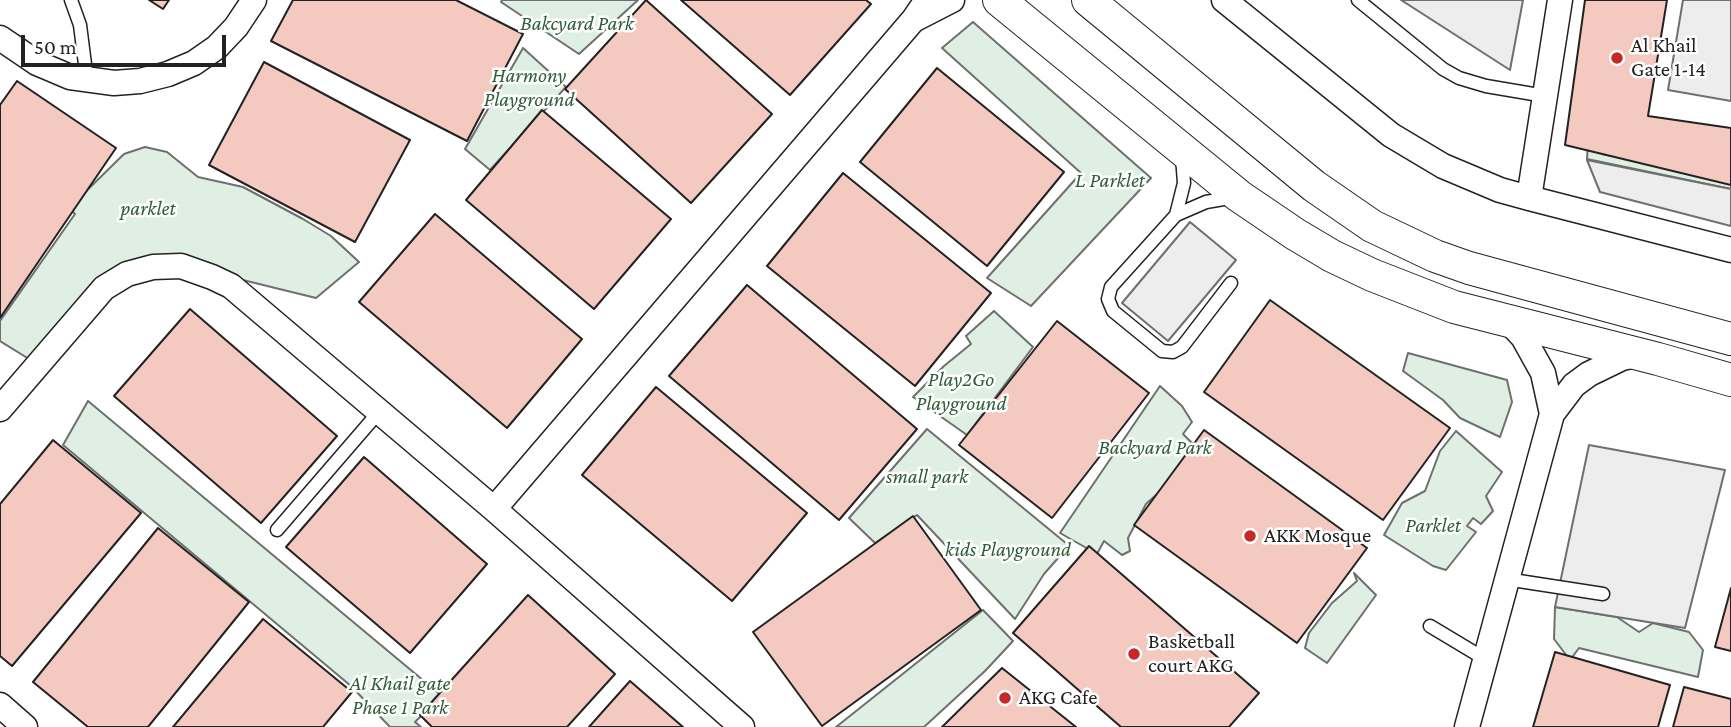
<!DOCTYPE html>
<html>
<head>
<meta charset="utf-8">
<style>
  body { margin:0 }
  #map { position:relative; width:1731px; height:727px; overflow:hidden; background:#fff; font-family:"Crimson Pro",serif }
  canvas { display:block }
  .scale { position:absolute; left:21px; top:35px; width:205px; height:32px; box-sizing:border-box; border:4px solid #222; border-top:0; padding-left:9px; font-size:21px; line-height:24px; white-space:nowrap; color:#222; -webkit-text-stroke:5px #fff; paint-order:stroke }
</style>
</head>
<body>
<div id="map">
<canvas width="1731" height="727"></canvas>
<div class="scale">50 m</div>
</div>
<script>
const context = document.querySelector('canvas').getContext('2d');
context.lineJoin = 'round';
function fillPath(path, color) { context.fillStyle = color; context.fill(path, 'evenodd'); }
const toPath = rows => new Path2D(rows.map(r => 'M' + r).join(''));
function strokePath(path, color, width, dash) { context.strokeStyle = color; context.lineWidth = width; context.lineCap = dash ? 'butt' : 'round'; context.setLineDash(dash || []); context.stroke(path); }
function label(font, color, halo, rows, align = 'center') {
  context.font = font + ' "Crimson Pro",serif'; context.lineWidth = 5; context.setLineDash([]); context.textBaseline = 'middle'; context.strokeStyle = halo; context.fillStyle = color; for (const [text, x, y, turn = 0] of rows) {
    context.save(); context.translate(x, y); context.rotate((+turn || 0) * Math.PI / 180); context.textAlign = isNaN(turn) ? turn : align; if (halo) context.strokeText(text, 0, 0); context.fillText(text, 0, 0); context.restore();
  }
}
const green = toPath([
  [502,0,638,0,579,54,501,2,502,0],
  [973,22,1151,178,1031,306,987,278,1081,173,942,48,973,22],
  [523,48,566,87,490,170,465,149,523,48],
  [1589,126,1600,131,1602,154,1731,178,1731,189,1587,159,1589,126],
  [145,147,167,152,198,177,243,187,303,219,331,236,359,262,316,298,186,266,141,265,29,359,0,341,0,321,75,214,69,208,124,154,145,147],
  [994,311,1033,347,967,435,913,397,944,366,971,344,966,336,994,311],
  [1408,353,1507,380,1512,402,1500,437,1460,418,1443,400,1403,371,1408,353],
  [1160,386,1182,406,1192,422,1183,434,1194,445,1167,485,1146,504,1128,538,1130,551,1122,555,1104,541,1097,554,1060,533,1160,386],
  [88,401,442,696,415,722,421,727,390,727,351,686,63,445,88,401],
  [927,429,1067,544,1059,557,1044,574,1015,619,917,515,875,543,849,518,927,429],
  [1456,431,1502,472,1486,496,1493,511,1481,524,1473,518,1467,526,1476,532,1446,570,1433,566,1384,535,1402,503,1425,491,1440,451,1456,431],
  [1354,573,1376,595,1327,663,1305,648,1309,633,1332,603,1357,581,1354,573],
  [1555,607,1617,617,1639,632,1653,623,1689,632,1703,650,1698,677,1579,648,1570,660,1554,639,1555,607],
  [983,610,1013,641,985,671,924,727,836,727,983,610]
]);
fillPath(green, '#e0efe3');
strokePath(green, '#6f6f6f', 2);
const parking = toPath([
  [1401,0,1523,0,1510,70,1401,0],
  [1683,0,1731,0,1731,101,1668,90,1683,0],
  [1587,160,1731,189,1731,226,1600,192,1587,160],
  [1190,222,1236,260,1168,341,1122,303,1190,222],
  [1589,445,1725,470,1685,628,1555,607,1589,445]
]);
fillPath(parking, '#ededed');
strokePath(parking, '#6f6f6f', 2);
const building = toPath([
  [149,0,169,0,163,9,149,0],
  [293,0,456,0,523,34,467,141,271,41,293,0],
  [646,0,772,114,691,203,565,89,646,0],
  [681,0,866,0,871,4,790,95,681,0],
  [1585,0,1667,0,1648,116,1731,128,1731,185,1565,145,1585,0],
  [264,62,410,140,355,242,209,165,264,62],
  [937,68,1064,172,987,266,860,162,937,68],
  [17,81,116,148,0,318,0,105,17,81],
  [542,110,671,219,594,309,466,200,542,110],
  [843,173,991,293,915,386,767,266,843,173],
  [435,214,582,339,507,428,359,302,435,214],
  [747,285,917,429,839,520,669,376,747,285],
  [1270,300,1450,428,1383,520,1204,392,1270,300],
  [190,309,337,436,261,523,114,396,190,309],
  [1057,321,1149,393,1052,518,959,445,1057,321],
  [656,387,807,513,732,601,582,475,656,387],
  [1204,430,1367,548,1297,643,1134,525,1204,430],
  [53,440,141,513,12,666,0,656,0,504,53,440],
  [364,457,487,564,410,653,286,547,364,457],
  [913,516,981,610,822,726,753,632,913,516],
  [158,528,249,602,148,727,88,727,33,682,158,528],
  [1089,546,1259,693,1229,727,1121,727,1013,633,1089,546],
  [1731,588,1731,651,1715,647,1731,588],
  [528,595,615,674,567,727,432,727,420,715,528,595],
  [263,619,352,692,323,727,173,727,263,619],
  [1555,652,1670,685,1658,727,1533,727,1555,652],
  [1002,668,1076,727,942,727,1002,668],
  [630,681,683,727,589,727,630,681],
  [1684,687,1731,699,1731,727,1673,727,1684,687]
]);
fillPath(building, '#f3c9c0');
strokePath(building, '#222', 2);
const service = toPath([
  [71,0,80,25,87,80],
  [1358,0,1443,69,1459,78,1486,86,1545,96],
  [1176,215,1184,183,1182,157],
  [1231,283,1182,347,1173,352,1162,351,1113,311,1108,299,1111,287,1176,215,1206,202,1235,197],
  [277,530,378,413],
  [1506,579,1603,594],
  [1430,626,1485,659]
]);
const minor = toPath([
  [1224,0,1391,135,1443,166,1500,190,1529,198,1731,250],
  [915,19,952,0],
  [0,38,37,63,70,77,114,83,140,81,168,74,194,63,217,47,236,27,254,0],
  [1529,198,1560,0],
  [1508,321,1523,337,1543,373,1552,414],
  [0,409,104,288,127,274,153,267,181,266,212,277,231,286,494,509,742,727],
  [494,509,914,19,927,0],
  [0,705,25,727],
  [1467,727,1552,414,1574,385,1589,374,1622,358,1640,354]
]);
const tertiary = toPath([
  [999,0,1239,196,1295,234,1332,256,1372,275,1454,307,1658,359,1731,380],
  [1088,0,1314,186,1372,226,1435,256,1469,268,1731,339]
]);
strokePath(service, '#222', 15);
strokePath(minor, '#222', 27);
strokePath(tertiary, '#222', 34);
strokePath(service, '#fff', 12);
strokePath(minor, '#fff', 24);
strokePath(tertiary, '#fff', 32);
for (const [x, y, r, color] of [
  [1617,58,7,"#c62828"],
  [1250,536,7,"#c62828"],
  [1134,654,7,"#c62828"],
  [1005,698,7,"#c62828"]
]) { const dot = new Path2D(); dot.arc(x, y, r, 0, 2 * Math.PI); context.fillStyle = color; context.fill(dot); strokePath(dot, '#fff', 2.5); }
label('italic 21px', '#2f5e38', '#fff', [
  ["Bakcyard Park",577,24],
  ["Harmony",529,76],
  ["Playground",529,100],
  ["L Parklet",1110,181],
  ["parklet",148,209],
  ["Play2Go",961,380],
  ["Playground",961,404],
  ["Backyard Park",1155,448],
  ["small park",927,477],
  ["Parklet",1433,526],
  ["kids Playground",1008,550],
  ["Al Khail gate",400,684],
  ["Phase 1 Park",400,708]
]);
label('21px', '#222', '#fff', [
  ["Al Khail",1631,46],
  ["Gate 1-14",1631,70],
  ["AKK Mosque",1264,536],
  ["Basketball",1148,642],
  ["court AKG",1148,666],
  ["AKG Cafe",1019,698]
], 'left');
</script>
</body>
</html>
